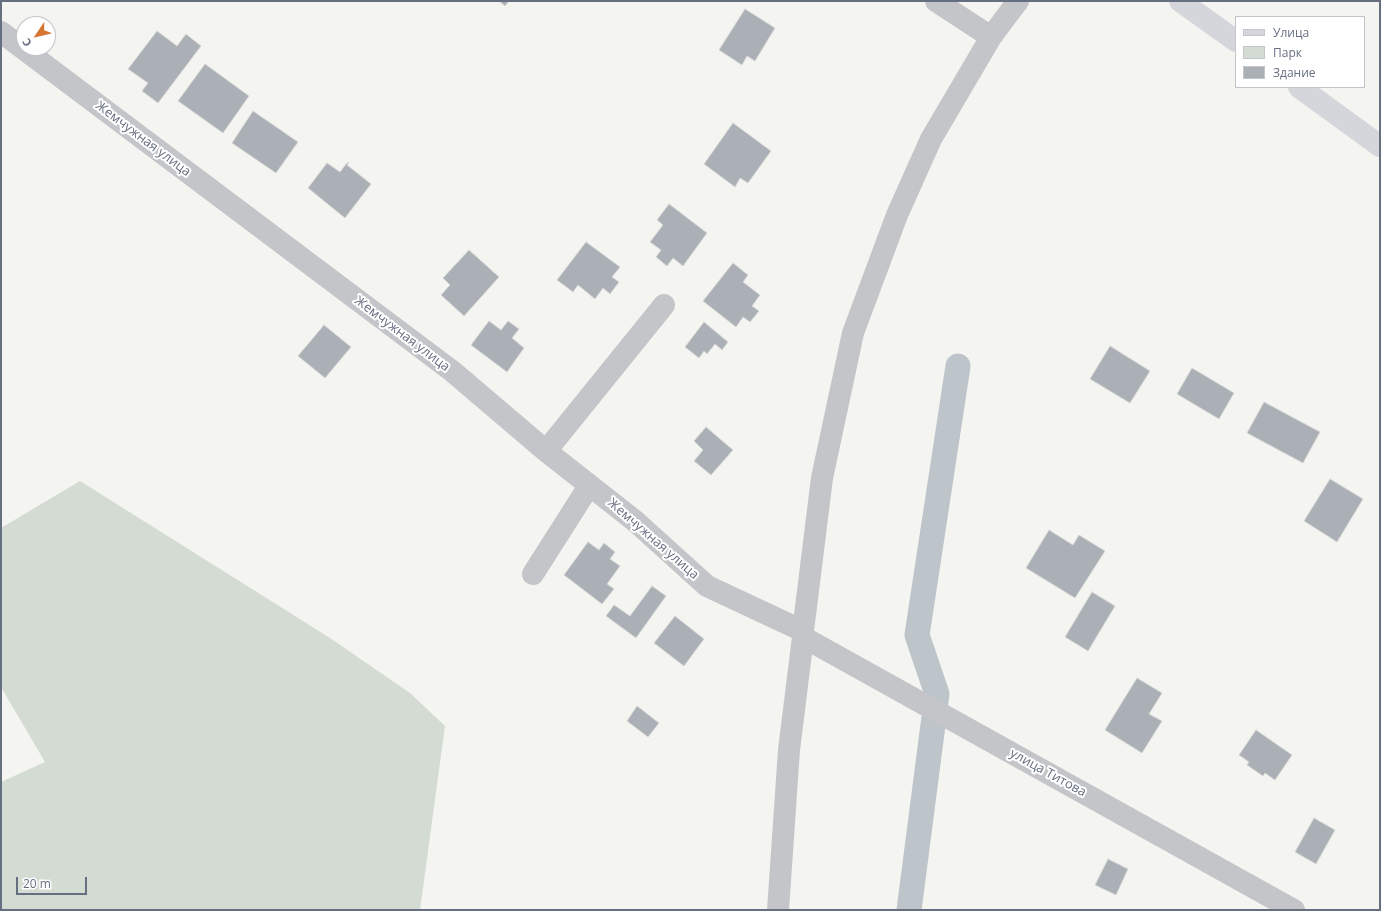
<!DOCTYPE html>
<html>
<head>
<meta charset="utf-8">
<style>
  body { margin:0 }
  #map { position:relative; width:1381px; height:911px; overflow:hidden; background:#f4f4f1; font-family:"Open Sans",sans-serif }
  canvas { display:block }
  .frame { position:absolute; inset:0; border:2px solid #666f80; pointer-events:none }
  .legend { position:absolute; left:1235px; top:16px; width:130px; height:72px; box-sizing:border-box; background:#fff; border:1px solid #c2c5cc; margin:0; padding:5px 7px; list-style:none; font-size:12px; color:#666f80 }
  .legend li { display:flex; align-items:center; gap:8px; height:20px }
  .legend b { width:20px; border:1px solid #c2c5cc }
  .north { position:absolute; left:16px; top:16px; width:40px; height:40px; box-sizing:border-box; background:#fff; border:1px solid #c2c5cc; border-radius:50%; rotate:235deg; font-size:11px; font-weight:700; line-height:16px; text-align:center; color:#666f80 }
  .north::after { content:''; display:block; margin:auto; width:14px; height:18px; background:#d57531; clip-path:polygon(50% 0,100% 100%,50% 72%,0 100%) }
  .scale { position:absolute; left:16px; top:877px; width:71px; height:18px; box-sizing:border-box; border:2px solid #666f80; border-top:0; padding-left:5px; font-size:12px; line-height:14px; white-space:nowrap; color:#666f80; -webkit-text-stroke:3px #fff; paint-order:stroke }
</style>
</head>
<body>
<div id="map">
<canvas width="1381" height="911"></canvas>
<div class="frame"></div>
<ul class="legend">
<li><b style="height:5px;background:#d4d6dc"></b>Улица</li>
<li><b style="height:11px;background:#d4dbd2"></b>Парк</li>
<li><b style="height:11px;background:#abb0b7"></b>Здание</li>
</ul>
<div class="north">С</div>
<div class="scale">20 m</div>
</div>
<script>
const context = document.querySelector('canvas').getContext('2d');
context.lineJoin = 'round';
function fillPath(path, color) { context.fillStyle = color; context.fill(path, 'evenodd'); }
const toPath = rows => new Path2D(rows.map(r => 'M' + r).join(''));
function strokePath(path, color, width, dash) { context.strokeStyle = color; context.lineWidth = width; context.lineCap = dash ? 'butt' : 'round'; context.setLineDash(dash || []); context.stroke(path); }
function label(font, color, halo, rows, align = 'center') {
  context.font = font + ' "Open Sans",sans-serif'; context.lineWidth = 4; context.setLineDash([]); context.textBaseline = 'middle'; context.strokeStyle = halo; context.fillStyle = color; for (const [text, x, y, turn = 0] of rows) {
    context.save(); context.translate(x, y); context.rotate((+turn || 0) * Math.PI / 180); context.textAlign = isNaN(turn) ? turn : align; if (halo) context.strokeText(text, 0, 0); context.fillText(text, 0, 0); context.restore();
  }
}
fillPath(toPath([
  [80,481,330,638,410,693,445,726,420,910,1,910,1,782,45,762,1,687,1,528]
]), '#d4dbd2');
strokePath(toPath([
  [909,910,937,694,917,635,958,366]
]), '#bdc4ca', 25);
const building = toPath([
  [499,1,509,1,505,6,499,1],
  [745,9,775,28,755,61,747,56,742,65,719,50,745,9],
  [157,31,177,46,186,34,201,46,158,103,142,91,148,83,128,69,157,31],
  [205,64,249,96,223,133,178,101,205,64],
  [253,111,298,142,276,173,232,143,253,111],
  [733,123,771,151,748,183,740,178,735,187,704,164,733,123],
  [327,163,340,172,347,163,349,163,347,165,371,184,345,218,308,188,327,163],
  [669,204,707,233,683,266,673,258,667,266,656,257,661,250,650,242,663,225,657,220,669,204],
  [586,242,620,267,612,277,619,282,610,294,603,288,595,299,578,285,573,292,557,280,586,242],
  [469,250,499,277,464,316,441,295,450,285,443,278,469,250],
  [733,263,748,275,743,282,760,295,752,306,759,311,750,322,743,317,736,327,703,301,733,263],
  [489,321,501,330,508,321,519,329,512,338,524,348,507,372,471,345,489,321],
  [704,322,728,342,722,350,715,344,707,354,704,351,699,358,685,347,704,322],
  [324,325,351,347,325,378,298,356,324,325],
  [1110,346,1150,371,1130,403,1090,379,1110,346],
  [1192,368,1234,393,1219,419,1177,394,1192,368],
  [1264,402,1320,432,1303,463,1247,433,1264,402],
  [706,427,733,450,711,475,694,461,703,450,694,441,706,427],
  [1330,479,1363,499,1337,542,1304,521,1330,479],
  [1049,530,1073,545,1079,535,1105,551,1075,598,1026,568,1049,530],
  [588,542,599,550,604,543,615,552,610,559,620,566,607,584,614,589,602,604,564,575,588,542],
  [652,586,666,596,636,638,606,616,614,605,630,616,652,586],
  [1092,592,1115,606,1088,651,1065,637,1092,592],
  [675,616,704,639,684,666,654,643,675,616],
  [1137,678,1162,693,1149,714,1162,721,1142,753,1105,730,1137,678],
  [637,706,659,723,648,737,627,721,637,706],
  [1256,730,1292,755,1275,780,1265,773,1263,776,1247,765,1249,762,1239,755,1256,730],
  [1314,818,1335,830,1316,864,1295,852,1314,818],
  [1108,859,1128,869,1116,895,1095,885,1108,859]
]);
fillPath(building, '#abb0b7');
strokePath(building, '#d5d6d4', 1);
strokePath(toPath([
  [936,1,991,37],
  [1,32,452,371,546,451,635,521,707,586,803,631],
  [546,451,664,305],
  [533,574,589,486],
  [803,637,1294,910],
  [778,910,789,750,803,637,803,631,822,478,853,333,897,215,931,139,991,37,1018,1]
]), '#c3c5c9', 22);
strokePath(toPath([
  [1180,1,1236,41],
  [1299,87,1380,146]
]), '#d4d6dc', 22);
label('13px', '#666f80', '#fff', [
  ["Жемчужная улица",143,139,37],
  ["Жемчужная улица",402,334,37],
  ["Жемчужная улица",653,539,41],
  ["улица Титова",1048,773,29]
]);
</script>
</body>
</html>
